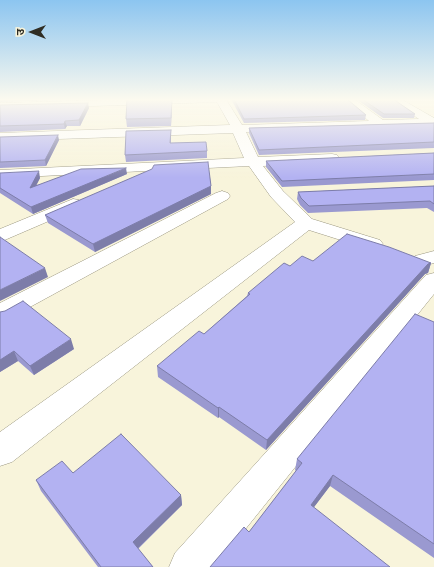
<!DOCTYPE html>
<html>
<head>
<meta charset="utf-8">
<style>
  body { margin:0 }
  #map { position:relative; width:434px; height:567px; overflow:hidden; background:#f8f4db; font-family:"Noto Sans","Noto Sans Devanagari",sans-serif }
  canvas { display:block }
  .north { position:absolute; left:12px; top:12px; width:40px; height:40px; -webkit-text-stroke:3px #f8f4db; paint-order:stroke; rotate:270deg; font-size:11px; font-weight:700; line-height:16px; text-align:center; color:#302e25 }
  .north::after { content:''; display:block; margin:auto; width:14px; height:18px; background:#302e25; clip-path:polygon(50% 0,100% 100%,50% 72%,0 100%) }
</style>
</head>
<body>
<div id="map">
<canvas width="434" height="567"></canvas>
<div class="north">उ</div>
</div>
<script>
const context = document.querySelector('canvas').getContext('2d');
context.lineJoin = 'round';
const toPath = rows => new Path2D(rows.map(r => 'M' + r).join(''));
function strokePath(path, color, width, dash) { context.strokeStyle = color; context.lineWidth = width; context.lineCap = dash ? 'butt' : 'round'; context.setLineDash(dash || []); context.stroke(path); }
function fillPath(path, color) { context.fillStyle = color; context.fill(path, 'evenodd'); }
const street = toPath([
  [136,99,229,99,227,101,242,125,369,121,343,99,354,99,383,120,419,119,389,99,401,99,434,118,434,127,246,132,258,157,332,154,337,155,339,158,337,161,332,162,263,166,283,191,312,219,380,240,383,244,380,248,373,250,366,248,309,230,12,462,0,466,0,432,295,222,271,197,249,166,0,178,0,170,244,158,233,133,0,141,0,133,230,125,217,102,0,109,0,103,136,99],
  [222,191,228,193,230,196,228,199,8,319,0,321,0,303,216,193,222,191],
  [73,199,79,200,81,204,79,208,0,242,0,229,73,199],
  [434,251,434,263,422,266,415,264,412,260,415,256,434,251],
  [434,273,434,294,215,567,169,567,175,553,426,275,434,273]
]);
strokePath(street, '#9b9781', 1);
fillPath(street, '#fff');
fillPath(toPath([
  [0,99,93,99,0,102],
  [231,99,347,99,366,115,365,120,244,123],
  [356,99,393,99,415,114,414,118,383,118],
  [0,105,89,108,80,126,67,126,65,129,0,132],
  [172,105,171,126,127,127,126,119],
  [434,123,434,148,259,155,249,133,249,128],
  [171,130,171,143,207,151,207,158,126,162,125,155],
  [0,137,59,140,46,166,0,168],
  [434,153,434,180,282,187,266,167,266,161],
  [0,173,40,178,36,185,127,174,33,214,0,193],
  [211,186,211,194,95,252,48,223,45,215],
  [434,186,434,212,427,208,308,213,300,205,297,199,298,192],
  [313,261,431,263,428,273,425,274,266,450,219,417,218,418,158,377,157,366,204,334,247,296,248,293,290,266],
  [0,312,74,349,34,375,18,361,0,372],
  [434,322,434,558,330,486,314,507,249,532,296,471,295,470,297,459],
  [73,473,181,495,182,505,138,549,153,567,98,567,41,491,36,480]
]), '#9a99d0');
fillPath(toPath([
  [172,99,172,105,171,126,171,118],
  [88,103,89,108,80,126,79,120],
  [65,121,67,126,65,129,64,124],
  [58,135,59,140,46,166,45,160],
  [126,168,127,174,33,214,31,207],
  [39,171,40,178,32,194,30,188],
  [211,186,211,194,95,252,93,244],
  [431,263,428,273,425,274,266,450,267,440,428,264],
  [45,268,48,277,0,301,0,290],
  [71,339,74,349,34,375,30,366],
  [14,351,18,361,0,372,0,360],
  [219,407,219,417,218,418,218,408],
  [333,475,330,486,308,515,311,505],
  [181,495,182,505,135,551,133,542]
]), '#7d7da9');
const building = toPath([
  [127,99,172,99,171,118,126,119,127,99],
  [234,99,347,99,366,115,244,119,234,99],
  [362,99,393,99,415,114,384,114,362,99],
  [88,103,79,120,65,121,64,124,0,126,0,105,88,103],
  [434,123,434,142,259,150,249,128,434,123],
  [171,130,170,143,206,142,207,151,125,155,126,131,171,130],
  [58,135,45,160,0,162,0,137,58,135],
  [434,153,434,174,282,181,266,161,434,153],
  [208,162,211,186,93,244,45,215,152,169,154,165,208,162],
  [126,168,31,207,0,188,0,173,39,171,30,188,81,169,126,168],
  [434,186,434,204,430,201,309,206,301,198,298,192,434,186],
  [347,234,389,247,431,263,428,264,267,440,219,407,218,408,157,366,199,331,204,334,250,294,248,293,284,263,290,266,302,256,313,261,347,234],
  [0,237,45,268,0,290,0,237],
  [23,301,71,339,30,366,14,351,0,360,0,312,5,311,23,301],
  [415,314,434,322,434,544,333,475,311,505,390,567,210,567,244,527,249,532,302,463,297,459,415,314],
  [121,434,181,495,133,542,153,567,101,567,36,480,62,461,73,473,121,434]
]);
fillPath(building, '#b3b2f2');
strokePath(building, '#7d7da9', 1);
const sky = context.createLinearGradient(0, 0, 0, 178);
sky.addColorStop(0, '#8cc5f0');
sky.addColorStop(0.56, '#fcfaef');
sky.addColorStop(1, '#fcfaef00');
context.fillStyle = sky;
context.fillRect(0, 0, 434, 178);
</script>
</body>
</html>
